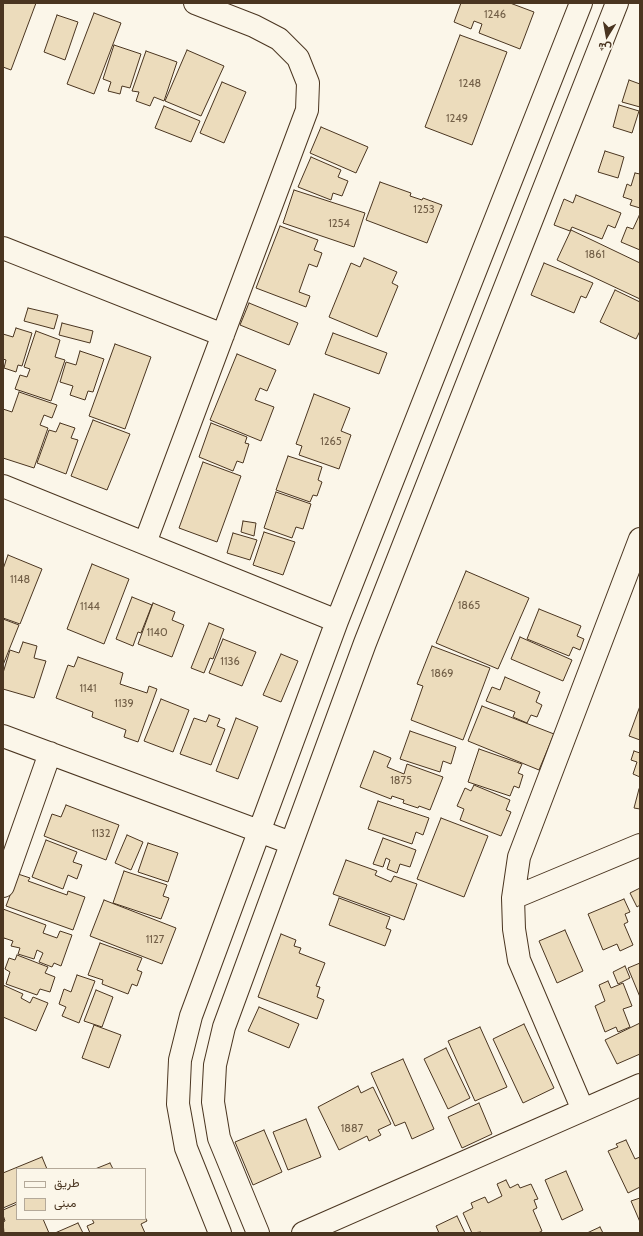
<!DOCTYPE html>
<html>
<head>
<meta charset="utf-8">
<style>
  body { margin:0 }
  #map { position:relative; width:643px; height:1236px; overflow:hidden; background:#fbf6e9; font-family:Cabin,Vazirmatn,sans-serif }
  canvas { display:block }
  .frame { position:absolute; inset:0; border:4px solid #4a3520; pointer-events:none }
  .legend { position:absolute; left:16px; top:1168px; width:130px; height:52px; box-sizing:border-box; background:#fbf6e9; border:1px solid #b4a999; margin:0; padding:5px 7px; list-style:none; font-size:12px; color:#4a3520 }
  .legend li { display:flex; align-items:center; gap:8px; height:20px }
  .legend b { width:20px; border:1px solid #b4a999 }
  .north { position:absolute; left:587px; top:16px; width:40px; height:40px; -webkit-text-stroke:3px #fbf6e9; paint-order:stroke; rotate:191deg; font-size:11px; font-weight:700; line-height:16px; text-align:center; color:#4a3520 }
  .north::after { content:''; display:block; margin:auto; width:14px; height:18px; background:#4a3520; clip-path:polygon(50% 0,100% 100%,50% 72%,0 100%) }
</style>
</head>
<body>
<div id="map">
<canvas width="643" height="1236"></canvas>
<div class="frame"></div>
<ul class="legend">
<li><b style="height:5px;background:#fbf6e9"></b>طريق</li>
<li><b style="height:11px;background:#ecdcbc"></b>مبنى</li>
</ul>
<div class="north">ش</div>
</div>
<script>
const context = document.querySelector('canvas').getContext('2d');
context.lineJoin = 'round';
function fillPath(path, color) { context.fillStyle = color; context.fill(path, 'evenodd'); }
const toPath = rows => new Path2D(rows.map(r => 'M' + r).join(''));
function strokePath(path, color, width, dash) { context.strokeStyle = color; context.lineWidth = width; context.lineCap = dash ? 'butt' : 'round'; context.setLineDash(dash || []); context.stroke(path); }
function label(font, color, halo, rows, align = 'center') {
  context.font = font + ' Cabin,sans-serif'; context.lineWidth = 3; context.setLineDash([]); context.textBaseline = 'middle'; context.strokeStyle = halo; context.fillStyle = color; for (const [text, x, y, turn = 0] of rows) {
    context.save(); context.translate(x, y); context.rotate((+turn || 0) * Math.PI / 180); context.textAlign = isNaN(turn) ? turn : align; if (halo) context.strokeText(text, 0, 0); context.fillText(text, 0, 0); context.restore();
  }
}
const building = toPath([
  [3,3,36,3,11,70,3,67,3,3],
  [461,3,510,3,534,12,520,49,479,33,482,24,474,21,471,29,454,22,461,3],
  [94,13,121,23,94,94,67,84,94,13],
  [57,15,78,22,65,60,44,52,57,15],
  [460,35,507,52,472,145,425,127,460,35],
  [114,45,141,54,130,88,122,86,120,94,108,91,111,82,103,79,114,45],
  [187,50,224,66,201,116,165,101,187,50],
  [146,51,177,62,164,101,154,97,150,106,136,101,139,92,132,91,146,51],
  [629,80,640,84,640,107,622,102,629,80],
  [222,82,246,92,224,143,200,133,222,82],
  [619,105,639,111,632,133,613,127,619,105],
  [164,106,200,121,191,142,155,128,164,106],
  [321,127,368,147,356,173,310,153,321,127],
  [605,151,624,157,618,178,598,172,605,151],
  [311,157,341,170,338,177,348,181,342,196,333,193,331,200,298,187,311,157],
  [635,173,640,174,640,208,630,205,632,200,623,197,627,184,631,186,635,173],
  [380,182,411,193,410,196,422,200,423,198,442,205,427,243,366,220,380,182],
  [294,190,365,213,354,247,283,223,294,190],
  [576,195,621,213,615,228,608,225,602,239,572,227,570,231,554,225,564,199,573,203,576,195],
  [639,216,640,217,640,250,621,242,627,227,633,229,639,216],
  [280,226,318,240,314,250,322,253,317,267,309,264,299,292,310,296,306,307,256,288,280,226],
  [571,230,640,263,640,299,557,260,571,230],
  [364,258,397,272,392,283,398,286,377,337,329,317,351,263,360,267,364,258],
  [544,263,593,283,586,298,581,296,574,313,531,295,544,263],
  [615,290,640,302,640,331,636,339,600,322,615,290],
  [249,303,298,323,289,345,240,325,249,303],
  [28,308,58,315,54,329,24,321,28,308],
  [62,323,93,331,90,343,59,335,62,323],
  [16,328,32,333,22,366,18,365,16,372,4,368,6,360,3,359,3,334,13,337,16,328],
  [36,331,60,340,55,357,65,360,51,401,15,389,20,375,27,377,30,369,24,367,36,331],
  [333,333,387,353,379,374,325,354,333,333],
  [115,344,151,357,125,429,89,416,115,344],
  [80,351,104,359,93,392,88,391,85,400,70,395,73,386,60,382,66,362,76,365,80,351],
  [237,354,276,370,267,391,260,388,255,400,274,407,261,441,210,420,237,354],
  [19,392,57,405,52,418,44,415,40,425,48,428,34,468,3,458,3,409,12,412,19,392],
  [314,394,350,408,341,431,351,435,339,469,299,455,302,446,296,444,314,394],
  [93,420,130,434,107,490,71,476,93,420],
  [60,423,75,428,71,438,78,440,66,474,37,463,49,430,56,432,60,423],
  [211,423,247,437,245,443,249,444,243,463,237,461,233,471,199,457,211,423],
  [288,456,322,467,318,480,322,482,317,496,313,495,310,502,276,490,288,456],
  [203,462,241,476,217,542,179,528,203,462],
  [276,492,311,504,303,529,296,527,292,538,264,528,276,492],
  [243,521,256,523,254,536,241,532,243,521],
  [264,532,295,542,283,575,253,565,264,532],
  [233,533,257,540,250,560,227,553,233,533],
  [8,555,42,569,20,624,3,618,3,569,8,555],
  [92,564,129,579,104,644,67,629,92,564],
  [466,571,529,598,498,669,436,643,466,571],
  [132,597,152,605,141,633,138,632,133,646,116,639,132,597],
  [153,603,175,612,172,620,184,625,172,657,138,644,153,603],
  [539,609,581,626,577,636,584,639,580,650,573,647,569,656,527,639,539,609],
  [3,619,19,625,3,665,3,619],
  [209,623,224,629,213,659,210,658,204,673,191,668,209,623],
  [520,637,572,660,563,681,511,659,520,637],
  [223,639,256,652,242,686,209,673,223,639],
  [23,642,37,646,34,658,46,661,34,698,3,689,3,673,10,650,19,653,23,642],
  [432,646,490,668,463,740,411,720,423,686,417,684,432,646],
  [281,654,298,661,281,702,263,695,281,654],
  [78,657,123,673,120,684,147,693,149,686,157,689,138,742,124,737,126,730,92,717,93,712,56,698,68,665,74,667,78,657],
  [505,677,540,692,536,702,542,705,537,717,531,715,527,723,513,717,515,712,486,701,492,687,500,690,505,677],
  [161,699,189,710,173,752,144,741,161,699],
  [482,706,554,734,539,770,468,741,482,706],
  [640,706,640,740,629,736,640,706],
  [209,715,220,719,217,726,225,729,211,765,180,754,194,718,206,722,209,715],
  [236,718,258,727,238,779,216,771,236,718],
  [410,731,456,747,451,764,443,761,440,772,400,759,410,731],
  [479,749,522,764,518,773,523,775,519,788,514,786,510,796,468,782,479,749],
  [374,751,391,758,387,767,404,774,407,764,443,777,430,810,419,806,418,808,403,803,404,800,392,796,391,799,360,787,374,751],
  [634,751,640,753,640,777,633,774,637,762,631,760,634,751],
  [474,785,510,800,506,810,511,812,501,836,460,820,464,809,457,806,465,788,471,791,474,785],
  [639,789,640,789,640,809,634,808,639,789],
  [378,801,429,818,423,835,416,832,412,844,368,829,378,801],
  [66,805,119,825,106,860,44,836,52,814,61,817,66,805],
  [441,818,488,836,464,897,417,879,441,818],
  [127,835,143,842,131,870,115,863,127,835],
  [383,838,416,850,410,867,400,864,397,873,387,869,390,860,386,858,383,867,373,864,383,838],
  [46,840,77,852,73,862,82,865,77,879,68,875,63,889,32,877,46,840],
  [148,843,178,853,168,882,138,872,148,843],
  [346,860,377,871,375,875,391,882,394,876,417,884,404,920,333,894,346,860],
  [124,871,167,885,163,896,169,898,161,919,113,903,124,871],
  [18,874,30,878,28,881,67,895,68,891,85,897,73,930,6,906,18,874],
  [640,888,640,905,637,907,630,893,640,888],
  [339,898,390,917,386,928,391,930,385,946,329,925,339,898],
  [624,899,630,912,625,914,628,922,624,924,633,945,620,951,617,944,603,950,588,914,624,899],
  [104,900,176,928,162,964,90,936,104,900],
  [3,909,46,925,43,933,57,938,60,931,72,935,61,966,54,963,52,967,39,962,43,953,37,950,34,959,18,954,20,948,11,946,13,941,4,938,3,941,3,909],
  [565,930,583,971,557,983,539,941,565,930],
  [281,934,296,940,294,946,301,948,299,953,325,963,316,986,320,987,317,997,324,1000,317,1019,258,997,281,934],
  [100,943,142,958,137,970,142,972,137,986,132,984,128,994,102,984,103,980,88,975,100,943],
  [17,955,48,967,45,973,55,977,50,992,40,989,37,995,6,984,10,972,5,969,9,958,15,960,17,955],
  [640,963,640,997,628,968,640,963],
  [625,966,630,978,618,984,613,972,625,966],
  [77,975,95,981,79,1023,62,1016,66,1007,59,1004,64,989,71,992,77,975],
  [608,981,611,988,623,983,632,1006,623,1009,630,1027,618,1032,616,1027,605,1032,595,1006,605,1001,599,985,608,981],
  [3,985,23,994,21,998,30,1003,33,997,48,1003,36,1031,3,1017,3,985],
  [96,990,113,997,102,1027,84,1021,96,990],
  [259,1007,299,1024,289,1048,248,1031,259,1007],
  [640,1023,640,1054,617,1064,605,1040,640,1023],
  [524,1024,554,1088,523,1103,493,1039,524,1024],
  [94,1025,121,1035,109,1068,82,1058,94,1025],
  [480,1027,507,1087,475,1101,448,1041,480,1027],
  [446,1048,470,1098,448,1109,424,1059,446,1048],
  [403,1059,434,1129,412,1139,405,1122,395,1126,371,1073,403,1059],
  [358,1086,361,1093,373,1087,391,1124,378,1130,381,1135,369,1141,367,1136,339,1150,318,1107,358,1086],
  [479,1103,492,1134,462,1148,448,1117,479,1103],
  [306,1119,321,1157,288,1170,273,1132,306,1119],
  [264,1130,282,1172,253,1185,235,1142,264,1130],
  [626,1140,635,1159,640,1157,640,1187,628,1193,608,1151,618,1147,616,1144,626,1140],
  [42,1157,47,1169,17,1169,17,1202,3,1208,3,1173,42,1157],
  [110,1163,113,1169,95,1169,110,1163],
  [566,1171,583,1210,562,1220,545,1180,566,1171],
  [506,1180,510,1188,518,1184,520,1188,531,1184,538,1199,534,1200,537,1208,533,1210,542,1231,538,1233,482,1233,481,1232,472,1233,463,1213,473,1208,471,1203,485,1197,488,1203,502,1196,497,1184,506,1180],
  [640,1198,640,1222,631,1201,640,1198],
  [17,1204,17,1219,43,1219,49,1233,4,1233,3,1222,5,1221,3,1215,3,1210,17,1204],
  [457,1216,465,1233,439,1233,436,1226,457,1216],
  [145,1217,147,1221,141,1224,145,1233,90,1233,87,1226,94,1223,92,1219,145,1219,145,1217],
  [78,1223,83,1233,55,1233,78,1223],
  [600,1227,603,1233,587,1233,600,1227]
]);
fillPath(building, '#ecdcbc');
strokePath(building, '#4a3520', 1);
const minor = toPath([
  [3,248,223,335],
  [3,486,337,621],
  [145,543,307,110,308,83,298,58,279,39,254,26,195,3],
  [3,736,291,843],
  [3,886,50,753],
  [513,898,640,845],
  [583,1110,519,960,514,929,513,898,519,857,640,539],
  [220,1233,186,1148,178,1104,180,1060,191,1016,337,621,581,3],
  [258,1233,219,1138,213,1102,215,1065,224,1027,365,643,617,3],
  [303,1233,640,1085]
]);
strokePath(minor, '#4a3520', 24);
strokePath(minor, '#fbf6e9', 22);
label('11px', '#725f47', null, [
  ["1246",495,15],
  ["1248",470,84],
  ["1249",457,119],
  ["1253",424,210],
  ["1254",339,224],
  ["1861",595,255],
  ["1265",331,442],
  ["1148",20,580],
  ["1865",469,606],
  ["1144",90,607],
  ["1140",157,633],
  ["1136",230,662],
  ["1869",442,674],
  ["1141",88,689],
  ["1139",124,704],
  ["1875",401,781],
  ["1132",101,834],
  ["1127",155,940],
  ["1887",352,1129]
]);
</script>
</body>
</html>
